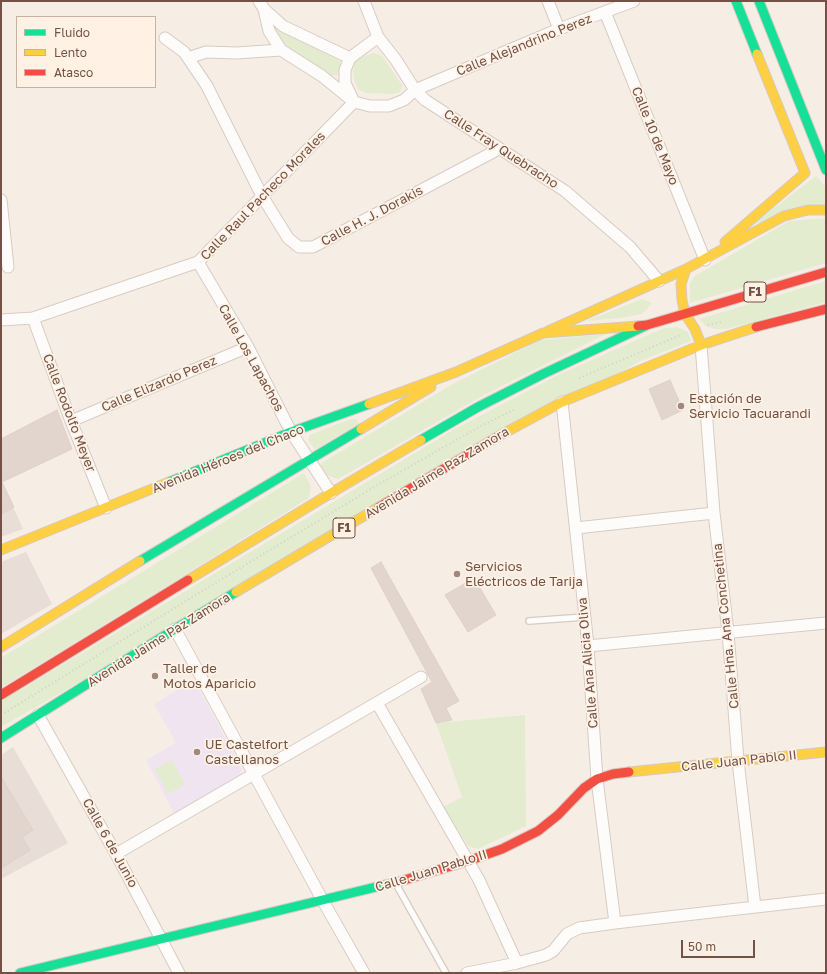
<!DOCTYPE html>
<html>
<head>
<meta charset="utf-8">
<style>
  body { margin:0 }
  #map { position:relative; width:827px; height:974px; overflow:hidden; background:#f6eee5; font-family:"Golos Text",sans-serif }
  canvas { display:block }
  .frame { position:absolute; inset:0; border:2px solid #735146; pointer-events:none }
  .legend { position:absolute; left:16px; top:16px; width:140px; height:72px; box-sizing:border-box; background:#fff2e5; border:1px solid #c7b2a5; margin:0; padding:5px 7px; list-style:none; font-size:12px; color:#735146 }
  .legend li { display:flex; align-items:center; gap:8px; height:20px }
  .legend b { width:20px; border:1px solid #c7b2a5 }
  .scale { position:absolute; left:681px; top:940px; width:74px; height:18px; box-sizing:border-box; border:2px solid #735146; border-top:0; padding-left:5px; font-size:12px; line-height:14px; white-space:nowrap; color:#735146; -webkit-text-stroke:3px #fff2e5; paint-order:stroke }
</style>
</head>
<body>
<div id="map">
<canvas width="827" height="974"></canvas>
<div class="frame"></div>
<ul class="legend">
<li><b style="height:5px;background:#16e098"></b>Fluido</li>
<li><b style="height:5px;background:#ffcf43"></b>Lento</li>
<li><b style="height:5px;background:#f24e42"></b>Atasco</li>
</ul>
<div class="scale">50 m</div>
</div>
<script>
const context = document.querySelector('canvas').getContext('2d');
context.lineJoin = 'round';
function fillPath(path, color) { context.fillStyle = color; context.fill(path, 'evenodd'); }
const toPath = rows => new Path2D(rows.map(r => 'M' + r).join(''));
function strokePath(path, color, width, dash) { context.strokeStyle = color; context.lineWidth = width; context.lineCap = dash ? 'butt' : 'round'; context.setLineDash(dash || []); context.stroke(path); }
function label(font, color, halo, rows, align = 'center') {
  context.font = font + ' "Golos Text",sans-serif'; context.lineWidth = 3.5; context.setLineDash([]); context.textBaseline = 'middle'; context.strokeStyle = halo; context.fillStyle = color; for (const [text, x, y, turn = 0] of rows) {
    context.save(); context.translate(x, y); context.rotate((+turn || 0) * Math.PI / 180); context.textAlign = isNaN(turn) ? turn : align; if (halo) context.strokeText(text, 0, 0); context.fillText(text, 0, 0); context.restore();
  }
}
fillPath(toPath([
  [1,480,23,529,1,537],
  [26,552,52,604,1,634,1,562],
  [13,747,68,843,1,879,1,755]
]), '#e8ddd7');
fillPath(toPath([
  [194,680,242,769,240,778,174,813,146,760,176,743,154,704]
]), '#f0e4f0');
fillPath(toPath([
  [272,23,282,31,340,61,340,68,338,75,331,75,291,49,282,41],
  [374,53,382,56,402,85,400,92,392,94,366,93,358,89,354,80,353,71,355,62,362,57],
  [816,176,826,187,826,204,752,225],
  [826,218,826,263,690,303,690,283,695,276,789,221],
  [826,281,826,302,726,329,715,329,706,326,699,319],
  [642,299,652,303,642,314,620,318,586,321],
  [677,327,688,332,691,341,640,361,1,727,1,702,453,430,558,375,664,328],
  [606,334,484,395,338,479,326,475,320,464,451,385,540,340],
  [351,419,357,419,358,424,315,449,308,440,310,435],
  [304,473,311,486,309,498,1,688,1,658],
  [525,715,526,826,478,849,468,846,443,807,462,797,436,723],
  [172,760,185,784,168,794,155,769]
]), '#e3eccf');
const building = toPath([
  [670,380,683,410,662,420,649,389,670,380],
  [57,410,72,449,2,482,14,507,1,514,1,439,57,410],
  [381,562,459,701,446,708,452,720,436,723,421,689,432,682,371,568,381,562],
  [474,578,496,615,468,632,445,595,474,578],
  [1,777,33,830,22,837,30,850,1,868,1,777]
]);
fillPath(building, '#e2d5cd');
strokePath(building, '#dfd0c7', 1);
const lane = toPath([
  [529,621,585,617],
  [396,884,446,973]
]);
const street = toPath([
  [259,1,264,9,283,26,350,58,378,37],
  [364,1,378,37,396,60,415,90,425,100,565,191,630,247,659,281],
  [548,1,559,29],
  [264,9,269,31,281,50],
  [605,12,705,260],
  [165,38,184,52,207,86,262,196,288,238,299,247,313,247,499,149],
  [350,58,345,70,345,83,354,102,370,106,389,106,404,100,415,90,559,29,634,1],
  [1,200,8,267],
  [198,262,248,347,291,432,331,493],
  [33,318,71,421,106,508],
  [1,320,33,318,198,262,354,102,322,76,281,50,236,53,206,52,188,58],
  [701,345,714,513,728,632,738,761,755,907],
  [562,402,588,646,597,779,615,923],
  [71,421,248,347],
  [576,528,714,513],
  [175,629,323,901,364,973],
  [588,646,826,623],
  [377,703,479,880,517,963],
  [38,715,116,854,179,973],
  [116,854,421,677],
  [467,973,517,963,546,955,553,951,567,934,579,928,615,923,826,899]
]);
const fast = toPath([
  [736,1,757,54],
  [759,1,826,170],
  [421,440,478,407,543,374,645,326],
  [169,482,291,432,369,404],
  [140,561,361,429],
  [1,738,175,629,236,592],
  [20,973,401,881]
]);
const slow = toPath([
  [725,242,805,173,757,54],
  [548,331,686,269],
  [701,345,695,329,685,314,682,300,681,284,686,269,784,216,808,210,826,210],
  [369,404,456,372,543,333,638,326],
  [361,429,431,387],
  [499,436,562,402,701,345,756,327],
  [1,550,169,482],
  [188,580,331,493,421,440],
  [236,592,379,507],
  [1,647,140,561],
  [629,772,826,752]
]);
const jam = toPath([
  [638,326,647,325,826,272],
  [756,327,826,309],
  [379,507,499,436],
  [1,695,188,580],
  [401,881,468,861,502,849,538,831,558,815,584,788,597,779,613,774,629,772]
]);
strokePath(lane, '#d7cbc3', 8);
strokePath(street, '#d7cbc3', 13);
strokePath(fast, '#d6c9c2', 11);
strokePath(slow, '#d6c9c2', 11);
strokePath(jam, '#d6c9c2', 11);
strokePath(toPath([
  [708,325,721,322],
  [579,378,681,335],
  [1,715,207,588,376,486,479,427,515,409]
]), '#d7ccc8', 2, [1, 3]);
strokePath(lane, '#fefcfb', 5.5);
strokePath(street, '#fefcfb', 11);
strokePath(fast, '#16e098', 9);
strokePath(slow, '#ffcf43', 9);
strokePath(jam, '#f24e42', 9);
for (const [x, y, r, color] of [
  [681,406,4,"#a1887e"],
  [457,574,4,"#a1887e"],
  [155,676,4,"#a1887e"],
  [197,752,4,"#a1887e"]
]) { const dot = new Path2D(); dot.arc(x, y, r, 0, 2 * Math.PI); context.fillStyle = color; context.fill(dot); strokePath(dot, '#fff2e5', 1.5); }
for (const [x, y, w] of [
  [755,292,22],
  [344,528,22]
]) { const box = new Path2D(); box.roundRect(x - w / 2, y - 10, w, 20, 3); context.fillStyle = '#fff2e5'; context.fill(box); strokePath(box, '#735146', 1); }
label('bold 12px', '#735146', null, [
  ["F1",755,292],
  ["F1",344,528]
]);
label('13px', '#735146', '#fff2e5', [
  ["Calle Alejandrino Perez",524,45,-22],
  ["Calle 10 de Mayo",655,136,68],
  ["Calle Fray Quebracho",501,149,33],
  ["Calle Raul Pacheco Morales",263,196,-46],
  ["Calle H. J. Dorakis",372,216,-28],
  ["Calle Los Lapachos",251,358,61],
  ["Calle Elizardo Perez",159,384,-23],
  ["Calle Rodolfo Meyer",69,413,69],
  ["Avenida Héroes del Chaco",228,459,-22],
  ["Avenida Jaime Paz Zamora",437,473,-31],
  ["Calle Hna. Ana Conchetina",726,626,-96],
  ["Avenida Jaime Paz Zamora",159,640,-32],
  ["Calle Ana Alicia Oliva",588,663,-95],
  ["Calle Juan Pablo II",739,761,-6],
  ["Calle 6 de Junio",110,843,61],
  ["Calle Juan Pablo II",431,871,-17]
]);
label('13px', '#735146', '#fff2e5', [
  ["Estación de",689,399],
  ["Servicio Tacuarandi",689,414],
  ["Servicios",465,567],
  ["Eléctricos de Tarija",465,582],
  ["Taller de",163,669],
  ["Motos Aparicio",163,684],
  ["UE Castelfort",205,745],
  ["Castellanos",205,760]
], 'left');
</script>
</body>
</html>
